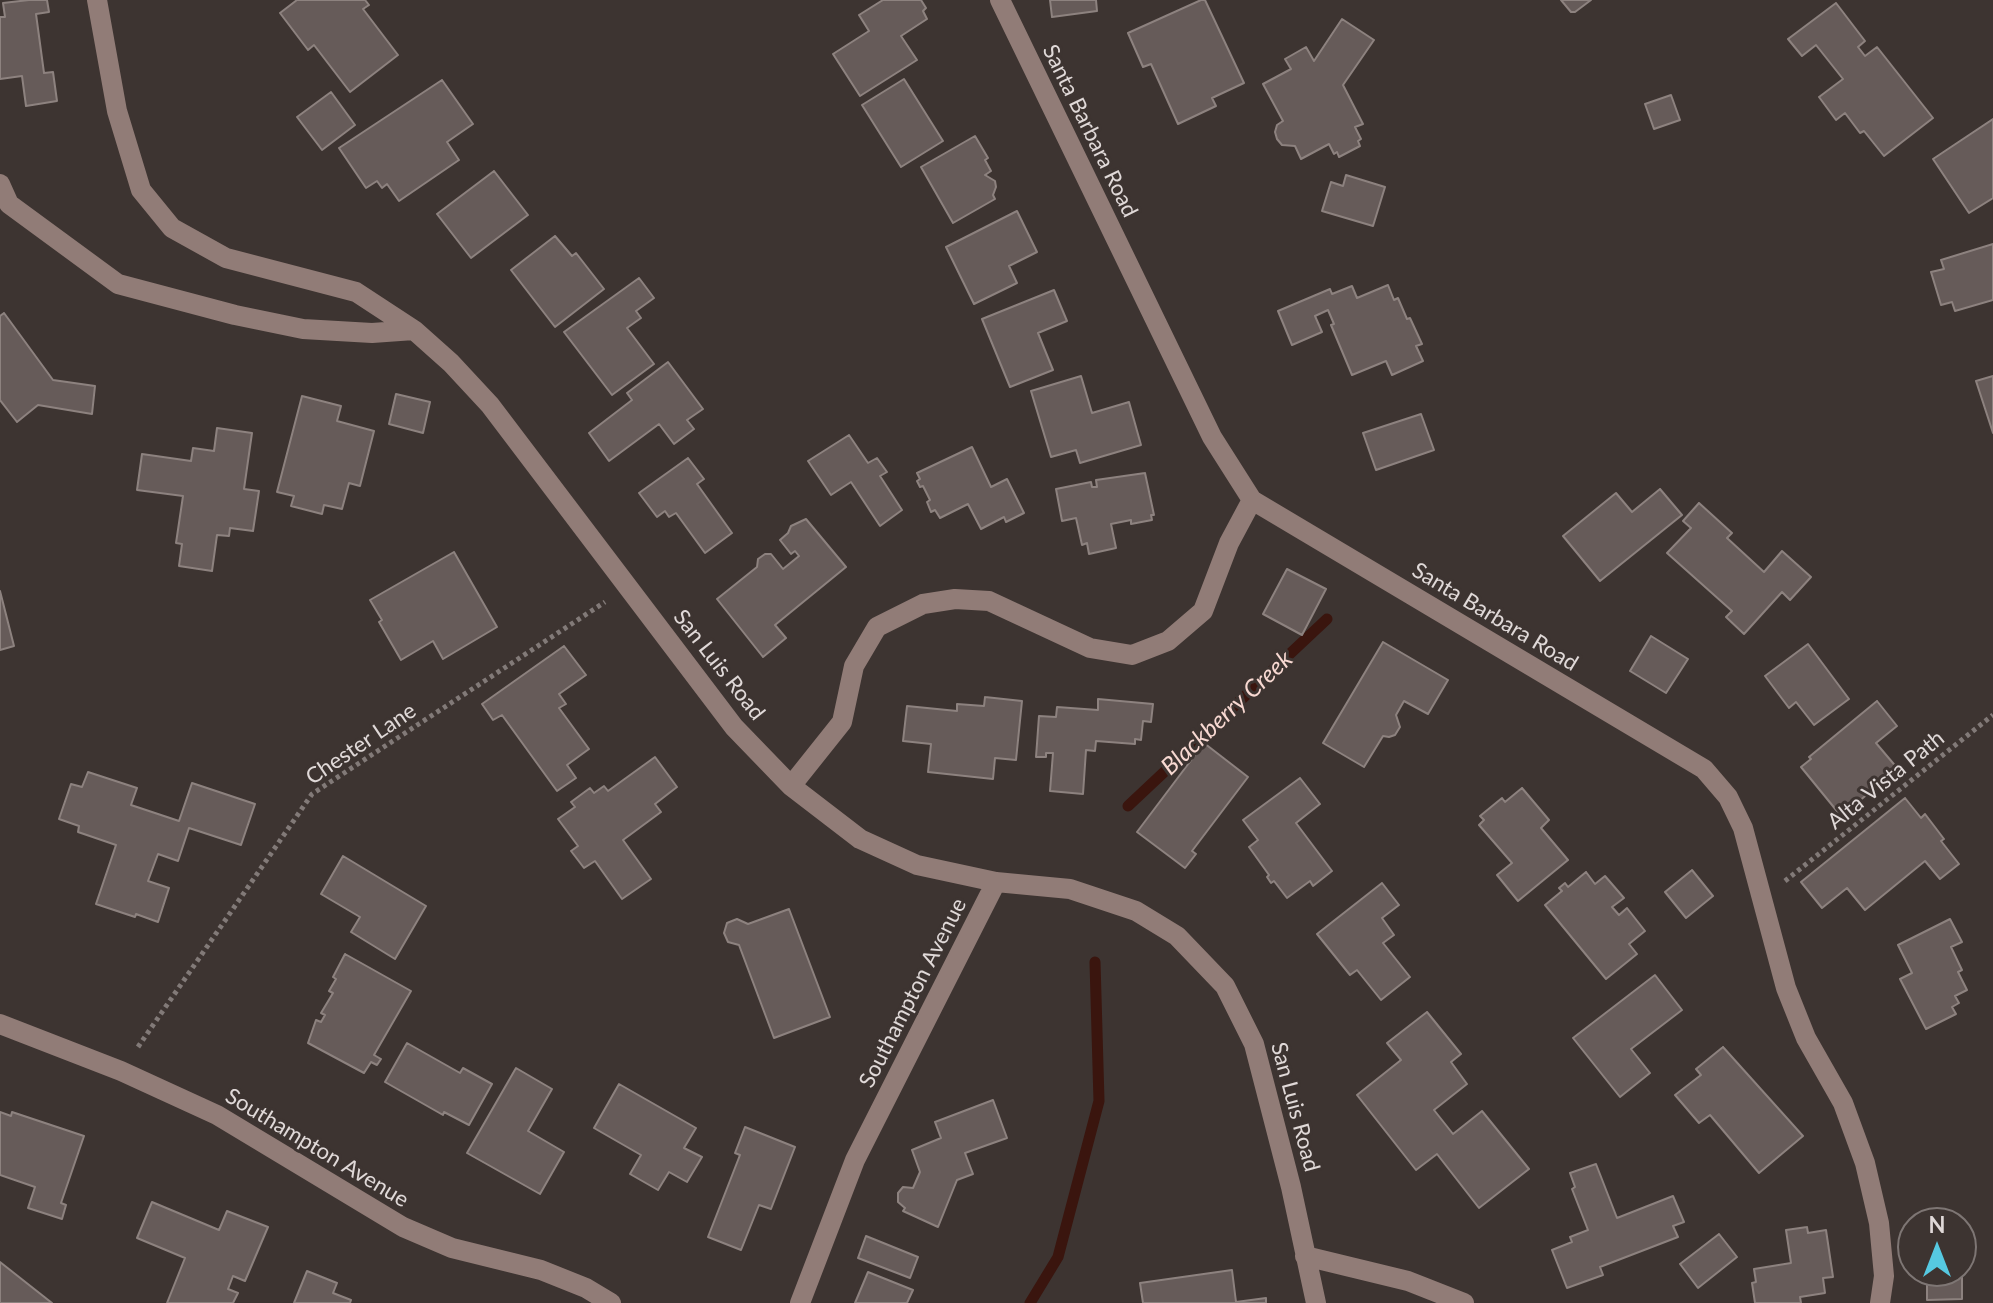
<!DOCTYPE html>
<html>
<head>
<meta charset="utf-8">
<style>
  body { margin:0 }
  #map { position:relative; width:1993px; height:1303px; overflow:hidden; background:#3d3431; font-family:Lato,sans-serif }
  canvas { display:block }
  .north { position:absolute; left:1897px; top:1207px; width:80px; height:80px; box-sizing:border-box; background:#3d3431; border:2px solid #7e7674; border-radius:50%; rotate:0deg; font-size:22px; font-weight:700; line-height:32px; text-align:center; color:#e0d9d8 }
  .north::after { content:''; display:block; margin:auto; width:28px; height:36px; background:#56c9e1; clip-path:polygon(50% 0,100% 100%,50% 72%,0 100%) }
</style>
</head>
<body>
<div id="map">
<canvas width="1993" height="1303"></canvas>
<div class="north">N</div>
</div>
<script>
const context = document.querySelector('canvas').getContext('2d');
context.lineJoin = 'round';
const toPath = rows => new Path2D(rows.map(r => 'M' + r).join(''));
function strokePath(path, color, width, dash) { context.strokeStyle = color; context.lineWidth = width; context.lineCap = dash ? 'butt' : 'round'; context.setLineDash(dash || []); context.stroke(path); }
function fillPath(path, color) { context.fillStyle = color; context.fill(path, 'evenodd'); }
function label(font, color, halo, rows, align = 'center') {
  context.font = font + ' Lato,sans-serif'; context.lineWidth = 6; context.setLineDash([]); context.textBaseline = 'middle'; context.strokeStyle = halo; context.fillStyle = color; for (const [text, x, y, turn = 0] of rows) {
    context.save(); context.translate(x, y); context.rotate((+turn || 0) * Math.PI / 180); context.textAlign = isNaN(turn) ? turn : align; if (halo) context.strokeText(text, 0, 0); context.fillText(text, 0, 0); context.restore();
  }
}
strokePath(toPath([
  [1128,806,1327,619],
  [1030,1303,1058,1257,1099,1101,1095,962]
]), '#3a150e', 11);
const building = toPath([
  [29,0,47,0,49,12,36,14,44,73,53,72,57,101,26,106,22,76,0,79,0,17,5,17,3,3,29,0],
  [297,0,365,0,369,5,363,9,398,55,350,92,314,45,308,50,280,13,297,0],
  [883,0,921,0,926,8,923,11,927,19,901,36,917,60,860,96,833,54,869,31,859,15,883,0],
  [1050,0,1096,0,1097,11,1052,17,1050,0],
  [1201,0,1205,0,1244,83,1212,98,1216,106,1178,124,1151,64,1143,67,1128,33,1201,0],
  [1561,0,1591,0,1575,12,1571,12,1561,0],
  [1836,3,1865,41,1858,47,1865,56,1877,47,1933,118,1884,156,1864,131,1860,133,1845,113,1836,120,1819,97,1843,79,1816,45,1802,56,1788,39,1836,3],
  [1342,19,1374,40,1343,85,1363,124,1355,127,1361,139,1358,141,1360,146,1339,157,1337,152,1334,154,1329,144,1301,159,1295,146,1282,145,1277,139,1275,132,1277,125,1283,121,1263,84,1291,69,1285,59,1306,47,1314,61,1342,19],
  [904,79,943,141,901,167,862,105,904,79],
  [442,80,473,124,447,142,459,160,399,201,387,184,382,188,377,181,366,188,339,148,442,80],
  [331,92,355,125,322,150,297,117,331,92],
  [1671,95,1680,120,1654,129,1645,104,1671,95],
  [1993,119,1993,198,1969,213,1933,159,1993,119],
  [975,136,988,158,985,160,991,171,985,175,995,181,996,187,993,195,995,199,953,223,921,167,975,136],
  [494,171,528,215,471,258,437,214,494,171],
  [1346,175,1385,187,1373,226,1322,211,1331,182,1343,186,1346,175],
  [1017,211,1037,252,1009,266,1017,283,974,304,946,247,1017,211],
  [555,236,572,256,576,253,604,289,555,327,511,270,555,236],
  [1993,244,1993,300,1955,311,1952,302,1941,305,1931,272,1944,269,1941,260,1993,244],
  [639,278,654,298,636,311,641,318,627,328,654,364,612,395,564,332,639,278],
  [1388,285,1394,300,1398,298,1407,319,1410,318,1422,344,1416,346,1423,361,1392,375,1386,361,1352,375,1331,325,1334,324,1328,310,1315,316,1322,332,1292,345,1278,311,1330,289,1332,294,1352,286,1357,298,1388,285],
  [1054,290,1067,321,1038,333,1053,370,1010,387,982,319,1054,290],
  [4,313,53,380,95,386,92,414,38,405,17,422,0,400,0,316,4,313],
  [668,362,703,409,687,420,694,429,674,444,659,424,609,461,589,433,632,400,627,393,668,362],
  [1081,376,1092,413,1129,402,1141,445,1080,463,1076,450,1051,457,1031,391,1081,376],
  [1993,376,1993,433,1976,381,1993,376],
  [396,394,430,402,423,433,389,424,396,394],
  [302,396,341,406,337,421,374,431,360,486,349,483,342,509,324,505,322,514,291,506,294,496,277,492,302,396],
  [1421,414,1434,450,1376,470,1363,433,1421,414],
  [217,428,252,433,244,489,259,491,253,531,230,528,229,536,217,535,212,571,179,566,182,544,176,543,183,496,137,490,142,454,191,461,193,448,214,451,217,428],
  [849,435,868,463,877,458,887,472,880,476,902,510,880,526,851,482,831,495,808,461,849,435],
  [972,447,991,487,1007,479,1024,513,1006,522,1004,517,981,529,968,504,940,518,935,510,931,512,927,502,930,500,923,486,920,487,917,481,920,479,917,473,972,447],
  [688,458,704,479,697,484,732,533,705,553,676,513,669,517,665,511,657,517,639,493,688,458],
  [1145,473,1154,515,1151,515,1152,520,1131,524,1131,520,1111,524,1116,548,1089,554,1087,543,1082,545,1076,518,1062,521,1056,489,1091,482,1092,487,1097,487,1096,480,1145,473],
  [1660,489,1682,515,1600,581,1563,536,1616,493,1632,512,1660,489],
  [1699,503,1732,533,1727,538,1764,572,1782,551,1811,577,1790,600,1782,592,1744,634,1726,617,1732,611,1667,553,1691,528,1683,521,1699,503],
  [806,519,846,567,775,625,786,638,763,657,717,599,757,567,758,559,765,554,771,554,783,569,799,556,795,551,791,554,780,540,788,533,791,526,806,519],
  [454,552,497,627,443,659,433,641,401,660,379,622,382,620,370,600,454,552],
  [1287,569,1326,589,1302,635,1263,614,1287,569],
  [0,591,14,646,0,650,0,591],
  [1651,636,1688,659,1666,693,1630,671,1651,636],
  [1383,642,1448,680,1428,714,1404,701,1396,715,1400,727,1395,735,1389,737,1383,736,1364,767,1323,743,1383,642],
  [1808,644,1849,699,1814,725,1796,702,1789,708,1765,676,1808,644],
  [564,646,586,675,559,694,566,704,559,708,589,749,567,765,576,778,557,791,502,715,493,720,482,704,564,646],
  [985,697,1022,701,1016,760,995,758,993,779,928,772,931,744,903,741,907,706,957,711,957,704,984,706,985,697],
  [1098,699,1153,704,1151,722,1143,721,1141,740,1135,739,1135,744,1096,741,1095,751,1086,750,1083,794,1050,791,1053,753,1046,753,1046,757,1036,757,1039,716,1056,717,1057,707,1098,710,1098,699],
  [1877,701,1897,726,1876,743,1898,769,1841,816,1801,767,1811,759,1809,757,1877,701],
  [1204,743,1248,777,1192,851,1196,854,1185,868,1137,832,1204,743],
  [655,757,677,787,655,804,661,812,623,840,651,879,622,899,595,861,584,868,571,851,578,846,558,819,575,807,571,802,590,788,594,793,604,786,608,791,655,757],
  [88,772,137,788,131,805,179,821,192,783,255,804,241,845,189,828,178,861,158,854,148,881,169,888,158,922,136,914,135,917,96,904,116,845,78,832,79,826,59,819,71,784,82,787,88,772],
  [1300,778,1320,804,1296,823,1332,871,1313,886,1310,881,1287,898,1274,881,1271,883,1267,877,1269,875,1249,847,1258,840,1243,820,1300,778],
  [1522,788,1549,820,1541,828,1568,860,1518,901,1497,875,1512,863,1479,825,1484,820,1480,816,1502,798,1505,802,1522,788],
  [1905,798,1921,818,1925,814,1944,839,1941,841,1959,864,1940,879,1925,861,1865,910,1847,888,1822,908,1801,882,1905,798],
  [343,856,426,906,395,959,351,932,360,917,321,894,343,856],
  [1692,870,1713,896,1686,918,1665,892,1692,870],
  [1586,872,1595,884,1605,876,1624,898,1612,907,1619,915,1627,908,1645,931,1629,944,1637,954,1606,979,1545,905,1562,891,1559,888,1565,883,1568,887,1586,872],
  [1382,883,1399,905,1382,918,1394,935,1383,943,1410,977,1381,1000,1357,970,1350,975,1317,934,1382,883],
  [789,909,830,1017,774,1038,739,945,728,942,724,933,727,923,737,919,748,924,789,909],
  [1950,919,1962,942,1951,947,1962,970,1958,972,1967,990,1955,996,1959,1003,1952,1007,1956,1014,1926,1029,1900,979,1912,973,1898,945,1950,919],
  [345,954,411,991,374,1055,381,1059,377,1065,371,1062,364,1073,308,1043,316,1020,321,1022,325,1015,321,1013,333,993,329,991,336,979,333,977,345,954],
  [1655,975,1682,1010,1631,1049,1650,1073,1620,1097,1573,1038,1655,975],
  [1427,1012,1461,1054,1451,1062,1467,1084,1434,1110,1453,1134,1482,1111,1529,1169,1479,1208,1437,1154,1416,1170,1357,1095,1401,1060,1387,1043,1427,1012],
  [407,1043,460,1073,463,1068,492,1084,469,1125,444,1112,443,1115,385,1082,407,1043],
  [1723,1047,1803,1136,1759,1173,1710,1115,1699,1123,1675,1095,1701,1075,1696,1069,1723,1047],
  [516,1068,552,1089,528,1131,564,1152,540,1194,467,1153,516,1068],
  [619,1084,696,1128,684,1148,702,1157,687,1182,669,1172,658,1190,630,1174,641,1155,594,1128,619,1084],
  [993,1100,1007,1138,965,1153,973,1174,957,1180,938,1227,903,1211,905,1208,898,1202,898,1193,903,1187,913,1188,920,1172,912,1150,941,1138,935,1122,993,1100],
  [0,1112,11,1116,12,1112,84,1136,61,1203,66,1205,62,1219,28,1208,35,1187,0,1175,0,1112],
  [745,1127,795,1147,771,1209,759,1205,741,1250,708,1237,740,1155,735,1153,745,1127],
  [1596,1164,1617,1218,1673,1196,1684,1222,1673,1226,1678,1237,1600,1267,1603,1275,1567,1288,1552,1250,1572,1242,1570,1237,1588,1230,1572,1189,1575,1187,1570,1173,1596,1164],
  [152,1202,219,1230,227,1211,268,1227,245,1281,233,1276,228,1289,238,1293,233,1303,167,1303,185,1258,137,1238,152,1202],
  [1807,1227,1808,1233,1826,1230,1833,1277,1823,1278,1825,1293,1800,1297,1801,1303,1755,1303,1752,1283,1756,1282,1754,1269,1791,1263,1786,1230,1807,1227],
  [1719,1234,1737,1257,1698,1288,1680,1264,1719,1234],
  [866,1236,918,1257,910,1278,858,1258,866,1236],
  [0,1262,52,1303,0,1303,0,1262],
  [1962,1264,1962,1299,1927,1300,1927,1271,1961,1271,1962,1264],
  [1232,1270,1236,1302,1266,1298,1266,1303,1143,1303,1140,1283,1232,1270],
  [307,1271,337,1283,333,1293,351,1300,350,1303,294,1303,307,1271],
  [868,1272,913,1290,907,1303,855,1303,868,1272]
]);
fillPath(building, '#665b59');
strokePath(building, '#8d827f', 2);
strokePath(toPath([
  [1785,881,1993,715],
  [138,1047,312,794,605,602]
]), '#827a78', 5, [4, 4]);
strokePath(toPath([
  [97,0,117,111,141,190,172,228,226,258,356,292,414,330,451,363,490,405,734,727,791,786,860,839,917,865,996,882,1070,889,1136,911,1177,936,1225,986,1254,1044,1291,1187,1316,1303],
  [1000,0,1212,437,1252,500,1704,769,1728,797,1743,828,1786,988,1806,1038,1843,1103,1865,1163,1879,1223,1884,1276,1880,1303],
  [0,184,9,204,118,284,235,315,303,329,372,333,414,330],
  [791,786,842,722,854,666,877,627,923,604,955,599,989,601,1090,648,1132,655,1168,641,1203,611,1229,543,1252,500],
  [0,1024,121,1071,217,1115,403,1227,452,1248,541,1270,586,1288,611,1303],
  [1305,1256,1408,1281,1464,1303],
  [800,1303,855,1160,996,882]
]), '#917c77', 20);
label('22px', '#e0d9d8', '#3d3431', [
  ["Santa Barbara Road",1090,131,64],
  ["Santa Barbara Road",1495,617,31],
  ["San Luis Road",719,665,52],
  ["Chester Lane",361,744,-34],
  ["Alta Vista Path",1886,780,-39],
  ["Southampton Avenue",913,993,-63],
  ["San Luis Road",1295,1107,75],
  ["Southampton Avenue",317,1148,31]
]);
label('italic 24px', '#f8d9d2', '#3d3431', [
  ["Blackberry Creek",1227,713,-43]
]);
</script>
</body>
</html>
